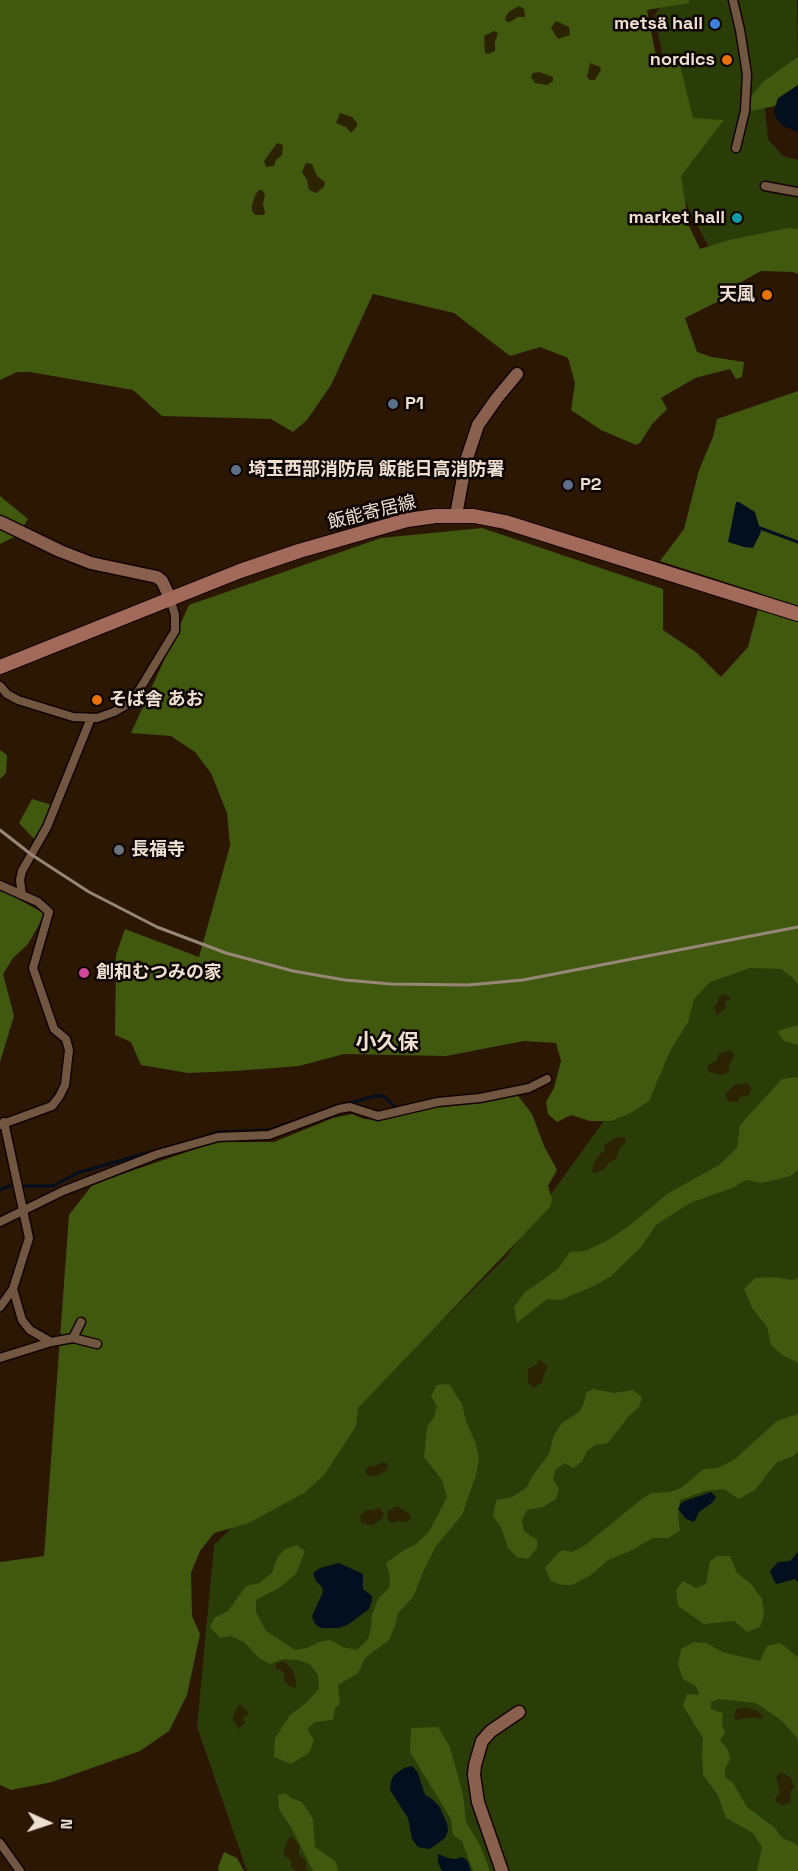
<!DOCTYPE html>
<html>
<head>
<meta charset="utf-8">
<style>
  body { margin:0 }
  #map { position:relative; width:798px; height:1871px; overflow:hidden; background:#2c1704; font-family:"Space Grotesk",sans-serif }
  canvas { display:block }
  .north { position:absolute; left:18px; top:1793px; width:60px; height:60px; -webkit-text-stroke:4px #0e0501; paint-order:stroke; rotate:93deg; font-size:16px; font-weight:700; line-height:24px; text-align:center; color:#eedfd3 }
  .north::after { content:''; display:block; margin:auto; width:21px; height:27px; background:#eedfd3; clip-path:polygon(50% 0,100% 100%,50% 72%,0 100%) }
</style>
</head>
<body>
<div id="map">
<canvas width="798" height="1871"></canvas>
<div class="north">N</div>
</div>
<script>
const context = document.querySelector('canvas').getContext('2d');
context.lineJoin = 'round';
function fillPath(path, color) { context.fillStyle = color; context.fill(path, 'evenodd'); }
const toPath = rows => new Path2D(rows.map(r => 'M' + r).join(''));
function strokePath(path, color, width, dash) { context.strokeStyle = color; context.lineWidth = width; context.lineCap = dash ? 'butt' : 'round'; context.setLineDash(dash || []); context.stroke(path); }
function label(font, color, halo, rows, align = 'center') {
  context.font = font + ' "Space Grotesk","Noto Sans JP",sans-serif'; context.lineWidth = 5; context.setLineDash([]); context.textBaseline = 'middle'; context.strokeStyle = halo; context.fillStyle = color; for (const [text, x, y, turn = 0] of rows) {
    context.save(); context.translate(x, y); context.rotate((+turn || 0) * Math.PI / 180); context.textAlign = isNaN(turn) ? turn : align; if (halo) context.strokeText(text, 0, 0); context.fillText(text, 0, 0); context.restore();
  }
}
fillPath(toPath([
  [664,0,797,0,798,67,763,91,768,139,783,156,798,160,798,239,712,253,668,169,671,102,655,15],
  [798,951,798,1871,247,1871,197,1727,214,1545,505,1258,713,969]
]), '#2a3c07');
fillPath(toPath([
  [0,0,689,0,689,3,647,10,656,57,680,65,693,118,724,120,681,176,689,226,700,249,729,240,788,228,798,229,798,274,793,272,761,271,743,281,731,295,685,318,697,352,712,357,744,362,742,377,736,379,730,369,695,378,661,398,667,409,652,424,640,443,636,445,601,430,571,410,575,383,568,358,540,347,510,356,454,313,373,294,331,385,307,420,293,432,271,419,162,416,133,390,30,372,17,372,0,380],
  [798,57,798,85,778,98,775,106,751,111,751,96,764,81],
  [798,391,798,985,793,978,781,969,750,968,710,982,694,999,688,1022,670,1051,649,1101,631,1113,611,1121,590,1121,571,1115,557,1122,548,1114,546,1102,554,1088,561,1061,556,1043,524,1041,446,1056,344,1054,299,1066,235,1071,188,1073,141,1065,131,1042,115,1035,116,955,125,929,199,957,230,846,227,813,211,773,195,752,171,736,131,733,189,605,381,538,482,528,663,589,663,630,697,653,721,677,748,647,762,594,660,561,684,529,699,470,713,437,717,419],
  [0,496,28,519,18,535,0,544],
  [0,750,7,755,6,773,0,779],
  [32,799,52,805,38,838,34,839,19,823],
  [0,889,45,914,28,944,13,958,3,974,14,1016,0,1062],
  [798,1025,798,1045,784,1041,777,1031],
  [798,1077,798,1170,790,1176,775,1180,761,1183,746,1180,732,1188,690,1203,656,1225,641,1247,611,1276,596,1285,561,1300,547,1299,517,1323,514,1307,524,1293,558,1269,570,1252,585,1251,610,1239,634,1222,667,1194,719,1165,737,1148,740,1125,782,1079],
  [512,1088,532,1114,544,1146,557,1170,548,1186,552,1199,550,1207,358,1408,356,1426,325,1474,304,1493,249,1523,214,1533,200,1551,191,1573,192,1616,200,1634,187,1695,169,1731,140,1751,52,1782,11,1790,0,1785,0,1562,44,1556,69,1215,93,1184,216,1142,274,1142,333,1118,352,1114,364,1119,384,1120],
  [774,1277,792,1280,798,1278,798,1363,782,1355,771,1345,767,1327,752,1308,744,1289,755,1278],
  [449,1384,462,1404,466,1421,476,1444,479,1459,476,1475,462,1515,436,1546,424,1570,413,1597,398,1613,395,1626,389,1640,365,1658,358,1673,338,1685,340,1704,335,1708,333,1720,315,1722,307,1729,314,1740,309,1753,291,1764,274,1757,275,1738,290,1715,306,1703,319,1689,318,1675,310,1664,297,1660,284,1659,270,1664,259,1658,244,1642,231,1636,220,1638,210,1627,214,1618,228,1611,246,1586,259,1583,272,1573,277,1558,285,1549,297,1545,305,1551,296,1574,279,1588,256,1600,256,1612,266,1631,295,1650,307,1648,319,1642,330,1640,343,1647,357,1650,368,1639,371,1628,372,1615,378,1599,389,1588,390,1576,386,1563,404,1550,415,1545,429,1532,447,1497,442,1480,424,1457,427,1427,434,1417,437,1406,431,1396,437,1385],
  [593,1389,614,1393,633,1390,642,1397,639,1407,628,1417,608,1443,595,1445,587,1451,582,1462,573,1468,565,1463,556,1469,553,1479,559,1489,556,1499,543,1507,527,1510,522,1520,524,1531,537,1540,537,1548,528,1559,517,1557,508,1548,501,1527,493,1516,496,1500,512,1497,526,1488,533,1475,549,1454,554,1435,562,1423,579,1412,584,1403,586,1393],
  [798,1414,798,1451,794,1456,777,1462,755,1490,739,1499,724,1489,705,1491,680,1500,678,1516,680,1531,668,1538,653,1538,630,1551,608,1560,591,1575,572,1585,562,1585,551,1581,545,1568,559,1552,564,1550,572,1552,585,1545,643,1498,652,1493,670,1492,681,1488,704,1469,718,1468,735,1459,777,1421],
  [717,1556,730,1556,737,1573,751,1584,762,1599,764,1615,760,1627,747,1632,734,1621,704,1624,678,1606,676,1590,683,1581,696,1588,706,1584,710,1561],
  [694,1642,706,1643,722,1652,760,1661,767,1646,780,1643,798,1657,798,1739,782,1721,756,1703,719,1699,711,1702,711,1709,723,1713,722,1724,725,1733,720,1740,728,1750,730,1759,725,1769,725,1777,733,1783,747,1807,774,1827,782,1838,795,1843,798,1847,798,1871,757,1871,762,1847,753,1833,726,1818,718,1795,703,1775,702,1753,703,1738,683,1706,687,1694,699,1695,696,1686,683,1679,678,1664,681,1649],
  [438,1727,449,1745,457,1772,463,1795,466,1822,480,1845,490,1871,473,1871,462,1841,453,1835,451,1819,410,1752,411,1728],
  [285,1793,291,1798,302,1802,313,1819,315,1847,336,1862,338,1871,313,1871,291,1827,279,1809,278,1795],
  [224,1852,237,1858,244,1871,219,1871,218,1867]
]), '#40590f');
fillPath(toPath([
  [519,6,524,9,525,17,518,17,510,22,505,21,506,16,510,11],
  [556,21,569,27,570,35,558,39,551,28],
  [494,31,498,33,495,42,495,51,488,54,485,53,484,36],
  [590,63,600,67,601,70,595,80,590,80,587,77],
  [539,72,553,77,553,81,547,85,535,83,531,77,533,73],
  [340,113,352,117,357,123,357,126,351,133,346,127,336,123],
  [277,143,283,145,282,155,276,160,274,166,266,167,264,161],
  [306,163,312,164,317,176,325,182,324,187,316,193,309,190,307,180,302,172],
  [259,190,262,190,265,194,263,204,265,212,264,215,255,215,252,211,252,205,255,195],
  [726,994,731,999,725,1002,726,1008,717,1015,714,1007,718,1003,719,996],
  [730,1050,734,1054,732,1061,728,1065,730,1068,728,1073,722,1075,709,1072,707,1068,708,1065,716,1061,719,1054],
  [737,1083,740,1085,747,1083,751,1088,750,1093,747,1096,740,1097,737,1102,728,1101,725,1094],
  [618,1137,625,1138,626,1142,620,1148,616,1159,608,1163,605,1169,596,1173,592,1172,594,1163,601,1153,604,1152,605,1144],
  [539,1360,541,1360,548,1367,543,1376,543,1381,534,1388,528,1383,528,1369,536,1365],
  [382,1462,388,1464,387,1470,376,1476,367,1475,365,1472,368,1467,378,1465],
  [396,1506,409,1513,411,1519,408,1522,398,1521,391,1523,388,1520,387,1512],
  [377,1508,381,1509,381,1511,384,1513,382,1518,373,1525,365,1524,361,1522,360,1516,366,1510,373,1510],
  [283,1661,293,1670,296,1683,296,1688,289,1686,284,1680,285,1675,280,1669,276,1669,276,1664],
  [240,1704,249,1713,243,1718,245,1723,239,1729,233,1720,234,1714],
  [747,1708,757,1711,763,1717,761,1719,754,1717,736,1720,734,1716,736,1709],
  [780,1772,790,1777,794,1787,790,1792,791,1802,783,1805,776,1802,775,1798,780,1792,776,1777],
  [289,1837,292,1837,299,1845,299,1855,305,1860,307,1871,296,1871,291,1867,291,1860,284,1856,284,1851]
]), '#2b2302');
fillPath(toPath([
  [798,85,798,132,783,126,776,118,774,112,778,99],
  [736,502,739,502,755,512,761,532,753,548,744,547,728,542],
  [711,1492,716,1497,713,1502,699,1512,694,1522,686,1519,678,1509,681,1503,685,1501],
  [798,1552,798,1582,795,1579,777,1584,774,1581,770,1571,778,1562,790,1561],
  [339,1563,363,1574,363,1589,372,1596,372,1601,369,1609,349,1624,339,1628,321,1628,315,1624,312,1616,323,1592,322,1587,316,1581,313,1573,320,1568],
  [412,1766,418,1773,425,1795,432,1799,439,1806,447,1823,448,1831,445,1838,430,1849,418,1847,412,1839,408,1818,390,1790,391,1781,394,1775,404,1768],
  [438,1854,448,1858,456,1859,462,1857,467,1860,471,1871,442,1871,438,1862]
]), '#010f1e');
strokePath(toPath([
  [760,528,798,542],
  [342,1105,375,1096,384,1096,396,1108,438,1098],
  [194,1140,218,1132,269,1130,318,1113],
  [0,1190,9,1186,53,1186,77,1173,182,1143]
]), '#010f1e', 3);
const street = toPath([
  [733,0,740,30,747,74,745,111,736,148],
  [765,186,798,192],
  [0,686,7,694,18,700,73,717,97,718,114,712,126,705,138,692,175,631,175,615,170,598],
  [0,885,38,902,49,912,33,968,54,1029,66,1039,69,1050,65,1085,59,1097,52,1106,0,1125],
  [22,895,20,880,22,871,47,827,91,718],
  [0,1222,63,1191,158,1154,218,1137,269,1135,339,1109,350,1107,378,1116,438,1102,480,1098,529,1088,547,1079],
  [13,1289,22,1320,30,1330,51,1342],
  [0,1307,13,1289,29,1238,4,1122],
  [73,1338,81,1322],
  [0,1358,51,1342,73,1338,97,1344],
  [0,1843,20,1871]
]);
const secondary = toPath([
  [456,515,466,461,478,425,497,398,517,374],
  [0,522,60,551,91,563,157,577,162,581,170,598],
  [502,1871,478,1802,474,1775,475,1765,482,1741,491,1731,519,1712]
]);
const primary = toPath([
  [0,667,240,571,299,551,407,520,436,516,474,516,505,522,798,614]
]);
strokePath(street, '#140300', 11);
strokePath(secondary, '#140300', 15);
strokePath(primary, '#140300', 16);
strokePath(street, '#715742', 8);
strokePath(secondary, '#89604e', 12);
strokePath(primary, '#a16a5b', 14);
strokePath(toPath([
  [0,830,32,855,89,892,157,927,226,953,293,971,345,980,391,984,468,985,523,980,798,927]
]), '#988677', 3);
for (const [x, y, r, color] of [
  [715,24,6,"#3f7fe0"],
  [727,60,6,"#e8710a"],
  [737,218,6,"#0f9aa8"],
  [767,295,6,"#e8710a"],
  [393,404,6,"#5c6f8a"],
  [236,470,6,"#5c6f8a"],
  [568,485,6,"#5c6f8a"],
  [97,700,6,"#e8710a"],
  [119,850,6,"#6b7280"],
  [84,973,6,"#d1479c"]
]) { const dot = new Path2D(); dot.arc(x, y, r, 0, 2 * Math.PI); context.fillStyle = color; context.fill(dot); strokePath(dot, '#0e0501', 2); }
label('bold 18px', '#eedfd3', '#0e0501', [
  ["metsä hall",703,24,"right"],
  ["nordics",715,60,"right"],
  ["market hall",725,218,"right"],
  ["天風",755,295,"right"],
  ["P1",405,404],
  ["埼玉西部消防局 飯能日高消防署",248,470],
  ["P2",580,485],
  ["そば舎 あお",109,700],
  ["長福寺",131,850],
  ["創和むつみの家",96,973]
], 'left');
label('18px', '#eedfd3', '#0e0501', [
  ["飯能寄居線",372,513,-14]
]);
label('bold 21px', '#eedfd3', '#0e0501', [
  ["小久保",387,1043]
]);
</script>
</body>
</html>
